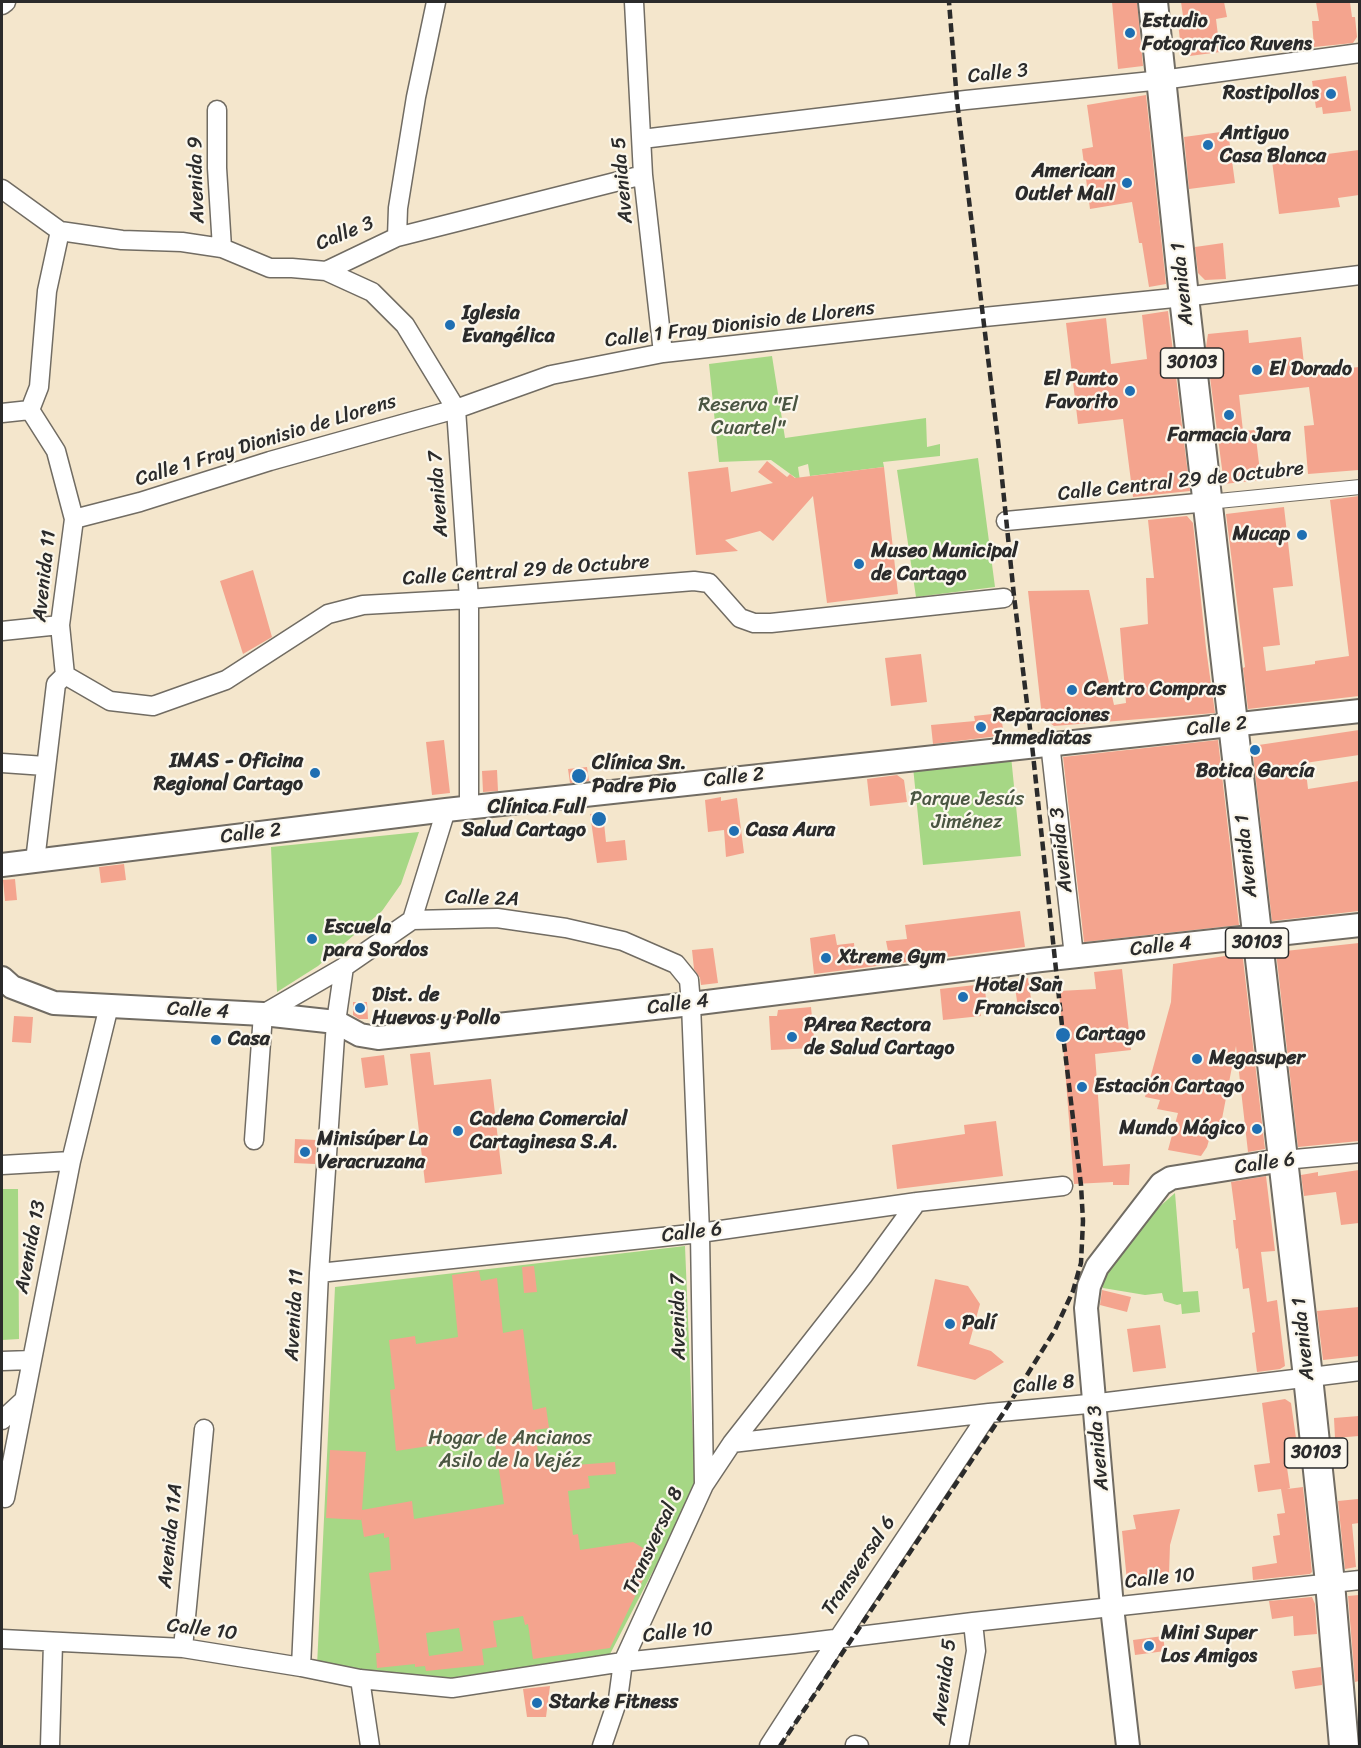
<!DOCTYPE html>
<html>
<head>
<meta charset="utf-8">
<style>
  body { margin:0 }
  #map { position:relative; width:1361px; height:1748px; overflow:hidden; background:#f4e6cc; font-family:Sriracha,sans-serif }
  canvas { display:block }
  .frame { position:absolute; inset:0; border:3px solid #2b2b2b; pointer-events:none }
</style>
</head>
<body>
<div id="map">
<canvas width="1361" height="1748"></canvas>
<div class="frame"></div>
</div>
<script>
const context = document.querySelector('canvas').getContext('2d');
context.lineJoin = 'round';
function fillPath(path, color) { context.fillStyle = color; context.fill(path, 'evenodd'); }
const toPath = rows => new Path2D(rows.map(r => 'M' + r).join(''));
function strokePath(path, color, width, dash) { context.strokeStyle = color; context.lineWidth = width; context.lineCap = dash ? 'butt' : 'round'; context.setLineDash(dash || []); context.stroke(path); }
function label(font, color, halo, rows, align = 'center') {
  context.font = font + ' Sriracha,sans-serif'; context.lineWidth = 4.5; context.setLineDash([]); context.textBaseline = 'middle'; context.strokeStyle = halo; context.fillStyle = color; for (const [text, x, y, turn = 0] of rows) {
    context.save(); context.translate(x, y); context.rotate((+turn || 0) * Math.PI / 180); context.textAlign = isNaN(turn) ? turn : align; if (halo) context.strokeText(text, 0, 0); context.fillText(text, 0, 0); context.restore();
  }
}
fillPath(toPath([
  [772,356,785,438,926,418,927,447,940,444,940,456,883,462,884,467,810,476,808,464,798,467,800,481,771,460,719,462,709,364],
  [978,458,995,587,916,597,897,470],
  [1011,756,1021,856,923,865,913,767],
  [419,832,401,884,382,911,318,966,277,992,271,847],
  [2,1189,18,1189,19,1339,2,1340],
  [1175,1193,1183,1292,1198,1291,1200,1312,1182,1314,1181,1304,1177,1305,1164,1301,1162,1293,1145,1295,1103,1288,1103,1282,1108,1271,1149,1216],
  [685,1246,695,1490,609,1656,435,1680,317,1666,335,1287]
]), '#a6d785');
fillPath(toPath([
  [1112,2,1137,2,1143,66,1118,69],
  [1181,2,1224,2,1227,17,1216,19,1220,52,1182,57,1178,23,1184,23],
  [1316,2,1350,2,1352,17,1355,17,1357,37,1353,43,1314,47,1312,21,1319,21],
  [1346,76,1351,111,1323,114,1322,107,1316,108,1312,81],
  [1146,95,1166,284,1149,287,1142,243,1139,243,1132,202,1090,209,1082,149,1093,147,1087,105],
  [1228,131,1235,183,1189,189,1184,137],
  [1359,150,1359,195,1338,198,1340,207,1279,214,1272,161],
  [1223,243,1226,279,1205,280,1198,273,1195,247],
  [1168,311,1190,491,1133,497,1123,419,1078,424,1066,323,1106,318,1111,364,1147,359,1142,315],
  [1248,330,1249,343,1301,337,1305,373,1359,367,1359,470,1308,474,1304,426,1314,425,1309,387,1239,395,1243,431,1255,430,1261,480,1224,484,1206,347,1208,334],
  [767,461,787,477,790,474,795,478,884,467,898,594,827,603,813,496,773,541,760,531,725,540,738,551,696,555,688,472,728,467,731,492,773,483,758,472],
  [1359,496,1359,696,1248,709,1243,668,1245,667,1226,514,1284,507,1293,586,1273,588,1280,645,1263,647,1266,671,1315,664,1315,661,1349,656,1330,500],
  [1187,516,1193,523,1206,648,1215,713,1054,726,1042,717,1028,591,1089,590,1114,705,1126,703,1120,628,1148,624,1146,578,1154,578,1148,520],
  [253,570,272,637,243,654,220,581],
  [921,654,927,702,891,706,885,658],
  [1001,713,1003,730,998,736,933,744,931,725,975,721,974,716],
  [1359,730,1359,755,1305,763,1308,789,1359,781,1359,911,1272,921,1252,746],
  [444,740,450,793,432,795,426,742],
  [1218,740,1239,925,1084,942,1063,757],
  [587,767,589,781,570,783,568,769],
  [497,770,498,791,483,792,482,771],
  [897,775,904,780,907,802,870,806,867,779],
  [721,797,721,801,737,798,744,853,726,857,724,830,708,832,705,800],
  [603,813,606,842,625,840,627,860,597,863,590,814],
  [124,864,126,880,101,883,99,867],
  [15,879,17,900,5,901,3,880],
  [1020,911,1025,947,814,974,810,938,835,934,837,945,854,943,855,955,888,951,886,941,907,939,905,925],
  [1359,943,1359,1141,1298,1147,1276,952],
  [713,948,718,983,701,985,700,978,694,969,692,950],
  [1238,954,1243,959,1265,1149,1248,1152,1236,1046,1221,1124,1214,1122,1207,1147,1201,1156,1168,1150,1178,1113,1157,1109,1160,1100,1145,1097,1171,1002,1173,964],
  [1122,969,1131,1050,1095,1054,1103,1166,1130,1164,1129,1185,1113,1185,1113,1182,1074,1184,1059,991,1096,989,1094,972],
  [1028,978,1032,1006,1018,1008,1014,980],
  [984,984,987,1005,979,1005,981,1016,943,1020,940,989],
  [353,1002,367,1002,368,1019,359,1019,353,1015],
  [811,1007,815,1048,771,1050,769,1016,777,1016,778,1010],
  [14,1016,33,1017,31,1043,12,1042],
  [430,1052,434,1085,491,1079,502,1174,425,1183,410,1054],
  [384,1055,388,1085,365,1088,361,1058],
  [996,1121,1003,1176,897,1189,892,1145,965,1134,964,1125],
  [295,1139,317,1140,315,1164,294,1163],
  [1359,1170,1359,1223,1341,1225,1336,1192,1304,1196,1301,1175,1318,1172,1318,1176],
  [1266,1176,1275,1251,1261,1252,1267,1302,1277,1300,1285,1366,1280,1369,1257,1372,1252,1333,1255,1332,1249,1288,1243,1289,1238,1248,1236,1249,1233,1220,1236,1220,1231,1182],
  [534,1266,537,1292,524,1293,522,1267],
  [479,1271,481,1281,497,1278,503,1333,523,1329,533,1410,546,1407,549,1428,535,1430,539,1460,576,1456,576,1465,615,1462,616,1474,588,1476,590,1488,568,1491,573,1535,578,1534,580,1550,633,1542,655,1555,610,1648,533,1659,528,1624,525,1625,523,1616,493,1621,497,1647,482,1649,484,1665,426,1671,425,1666,415,1667,415,1664,377,1668,376,1653,380,1653,369,1573,391,1570,389,1537,384,1538,384,1533,364,1537,361,1518,361,1520,326,1518,330,1450,366,1452,362,1510,412,1501,414,1519,504,1504,494,1436,396,1451,390,1390,395,1389,389,1340,415,1336,416,1344,458,1337,452,1275],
  [459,1628,463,1651,429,1656,426,1633],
  [935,1279,968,1286,980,1304,969,1344,991,1351,1004,1362,975,1380,917,1366],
  [1102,1290,1131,1297,1127,1312,1100,1305],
  [1359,1307,1359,1356,1323,1360,1317,1311],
  [1160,1325,1166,1368,1133,1372,1127,1329],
  [1285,1399,1291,1403,1299,1459,1286,1461,1290,1488,1287,1489,1303,1487,1312,1572,1310,1574,1253,1580,1252,1567,1277,1563,1273,1536,1280,1535,1277,1514,1285,1513,1281,1489,1258,1492,1254,1465,1270,1463,1262,1403],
  [1359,1416,1359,1436,1335,1438,1334,1418],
  [1358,1499,1359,1523,1352,1524,1356,1567,1345,1569,1338,1501],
  [1180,1509,1170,1545,1169,1574,1127,1581,1122,1531,1136,1529,1133,1515],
  [1359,1595,1359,1681,1355,1682,1348,1596],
  [1312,1597,1315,1604,1317,1634,1294,1636,1293,1616,1272,1619,1269,1601],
  [1163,1636,1165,1651,1135,1655,1133,1640],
  [1321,1667,1322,1685,1295,1689,1292,1671],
  [550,1686,546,1717,527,1717,523,1689]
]), '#f4a48e');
const pedestrian = toPath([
  [1208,502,1360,487]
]);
const minor = toPath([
  [634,2,643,175,663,353],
  [2,5,6,2],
  [217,110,217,168,222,248],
  [642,139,966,100,1162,80,1360,53],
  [2,189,60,231,122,240,182,242,222,248,270,268,292,268,326,271,397,237,643,175],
  [397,237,398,208,416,97,436,2],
  [326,271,372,292,405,325,456,409,469,599,469,807],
  [2,413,30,410],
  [74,519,140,502,270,461,456,409,551,375,663,353,984,317,1184,297,1360,275],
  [1006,521,1208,502],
  [2,631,60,625],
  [65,675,110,701,153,706,226,680,328,614,363,605,469,599,694,581,709,583,740,618,754,623,771,623,1004,598],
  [1050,743,1074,956],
  [2,763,45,766],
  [35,861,56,684,65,675,60,625,74,519,56,451,30,410,39,387,47,291,60,231],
  [412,920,446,810],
  [254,1140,263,1014,344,967,412,920,497,918,566,928,623,941,676,964,689,980,691,1004,700,1233,704,1485],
  [1284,1160,1360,1153],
  [2,1165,71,1161],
  [319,1273,700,1233,917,1202,1063,1186],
  [2,1361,32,1360],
  [2,1420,24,1400],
  [732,1443,989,1413,1099,1403,1360,1371],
  [5,1498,71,1161,109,1006],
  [2,1639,183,1648,301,1667,360,1679,452,1688,623,1662,794,1644,973,1622,1360,1580],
  [183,1648,204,1429],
  [301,1667,319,1273,336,1022,344,967],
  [360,1679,370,1746],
  [855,1745,859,1746],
  [50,1746,53,1643],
  [602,1746,618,1699,623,1662,704,1485,732,1443,863,1276,917,1202],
  [769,1746,838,1639,989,1413],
  [959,1746,976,1651,973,1622]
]);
const tertiary = toPath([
  [2,865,446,810,1360,711],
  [2,978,12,987,54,1003,263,1014,336,1022,360,1035,378,1038,691,1004,1041,960,1360,925],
  [1128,1746,1112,1607,1086,1308,1089,1286,1097,1267,1161,1184,1171,1178,1284,1160]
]);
const primary = toPath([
  [1153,2,1184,297,1308,1377,1330,1583,1344,1746]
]);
strokePath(pedestrian, '#716c63', 16);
strokePath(minor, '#716c63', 21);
strokePath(tertiary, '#716c63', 26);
strokePath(primary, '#716c63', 32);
strokePath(pedestrian, '#fff', 14);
strokePath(minor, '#fff', 18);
strokePath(tertiary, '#fff', 22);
strokePath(primary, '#fff', 28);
strokePath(toPath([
  [780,1746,1004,1412,1055,1330,1073,1291,1081,1263,1083,1221,1081,1185,1063,1035,1032,745,1014,596,999,449,957,101,949,2]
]), '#2b2b2b', 4.5, [9, 4.5]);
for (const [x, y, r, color] of [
  [1130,33,6,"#1f6fb2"],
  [1331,94,6,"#1f6fb2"],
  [1208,145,6,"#1f6fb2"],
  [1127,183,6,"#1f6fb2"],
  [450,325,6,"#1f6fb2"],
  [1257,370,6,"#1f6fb2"],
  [1130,391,6,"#1f6fb2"],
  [1229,415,6,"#1f6fb2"],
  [1302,535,6,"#1f6fb2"],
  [859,564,6,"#1f6fb2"],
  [1072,690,6,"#1f6fb2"],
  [981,727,6,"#1f6fb2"],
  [1255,750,6,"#1f6fb2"],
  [315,773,6,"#1f6fb2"],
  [579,776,8,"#1f6fb2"],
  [599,819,8,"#1f6fb2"],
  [734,831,6,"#1f6fb2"],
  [312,939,6,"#1f6fb2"],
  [826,958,6,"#1f6fb2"],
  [963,997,6,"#1f6fb2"],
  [360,1008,6,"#1f6fb2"],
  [1063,1035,8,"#1f6fb2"],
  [792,1037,6,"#1f6fb2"],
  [216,1040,6,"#1f6fb2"],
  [1197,1059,6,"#1f6fb2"],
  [1082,1087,6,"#1f6fb2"],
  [1257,1129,6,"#1f6fb2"],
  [458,1131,6,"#1f6fb2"],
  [305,1152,6,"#1f6fb2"],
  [950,1324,6,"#1f6fb2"],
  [1149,1646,6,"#1f6fb2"],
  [537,1703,6,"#1f6fb2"]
]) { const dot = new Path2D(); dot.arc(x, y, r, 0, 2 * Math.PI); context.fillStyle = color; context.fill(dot); strokePath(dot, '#fbf7ec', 2); }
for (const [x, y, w] of [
  [1192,363,63],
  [1257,943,63],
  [1316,1453,63]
]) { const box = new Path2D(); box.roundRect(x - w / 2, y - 15, w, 30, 4.5); context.fillStyle = '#fbf7ec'; context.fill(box); strokePath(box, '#2b2b2b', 1.5); }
label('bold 18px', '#2b2b2b', null, [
  ["30103",1192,363],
  ["30103",1257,943],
  ["30103",1316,1453]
]);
label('bold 20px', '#2b2b2b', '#fbf7ec', [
  ["Estudio",1142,22],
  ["Fotografico Ruvens",1142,45],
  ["Rostipollos",1319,94,"right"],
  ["Antiguo",1220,134],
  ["Casa Blanca",1220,157],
  ["American",1115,172,"right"],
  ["Outlet Mall",1115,195,"right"],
  ["Iglesia",462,314],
  ["Evangélica",462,337],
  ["El Dorado",1269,370],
  ["El Punto",1118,380,"right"],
  ["Favorito",1118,403,"right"],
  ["Farmacia Jara",1229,436,"center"],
  ["Mucap",1290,535,"right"],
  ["Museo Municipal",871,552],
  ["de Cartago",871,575],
  ["Centro Compras",1084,690],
  ["Reparaciones",993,716],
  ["Inmediatas",993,739],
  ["IMAS - Oficina",303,762,"right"],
  ["Regional Cartago",303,785,"right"],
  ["Clínica Sn.",592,764],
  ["Padre Pio",592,787],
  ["Botica García",1255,772,"center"],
  ["Clínica Full",586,808,"right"],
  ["Salud Cartago",586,831,"right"],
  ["Casa Aura",746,831],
  ["Escuela",324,928],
  ["para Sordos",324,951],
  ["Xtreme Gym",838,958],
  ["Hotel San",975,986],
  ["Francisco",975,1009],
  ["Dist. de",372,996],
  ["Huevos y Pollo",372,1019],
  ["PArea Rectora",804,1026],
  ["de Salud Cartago",804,1049],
  ["Cartago",1076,1035],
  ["Casa",228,1040],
  ["Megasuper",1209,1059],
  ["Estación Cartago",1094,1087],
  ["Cadena Comercial",470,1120],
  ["Cartaginesa S.A.",470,1143],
  ["Mundo Mágico",1245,1129,"right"],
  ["Minisúper La",317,1140],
  ["Veracruzana",317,1163],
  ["Palí",962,1324],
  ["Mini Super",1161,1634],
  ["Los Amigos",1161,1657],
  ["Starke Fitness",549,1703]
], 'left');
label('20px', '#2b2b2b', '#fbf7ec', [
  ["Calle 3",998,74,-6],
  ["Avenida 9",197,180,-92],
  ["Avenida 5",623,180,-95],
  ["Calle 3",345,234,-22],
  ["Avenida 1",1183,284,-96],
  ["Calle 1 Fray Dionisio de Llorens",740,325,-7],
  ["Calle 1 Fray Dionisio de Llorens",266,441,-17],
  ["Calle Central 29 de Octubre",1181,482,-6],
  ["Avenida 7",439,494,-94],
  ["Calle Central 29 de Octubre",526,571,-4],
  ["Avenida 11",45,576,-84],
  ["Calle 2",1217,727,-6],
  ["Calle 2",734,778,-6],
  ["Calle 2",251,834,-7],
  ["Avenida 3",1062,850,-96],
  ["Avenida 1",1247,856,-96],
  ["Calle 2A",482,899,2],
  ["Calle 4",1161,947,-6],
  ["Calle 4",678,1005,-7],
  ["Calle 4",198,1011,3],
  ["Calle 6",1265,1164,-8],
  ["Calle 6",692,1233,-7],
  ["Avenida 13",31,1247,-79],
  ["Avenida 11",295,1315,-87],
  ["Avenida 7",679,1317,-91],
  ["Avenida 1",1304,1339,-96],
  ["Calle 8",1044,1385,-5],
  ["Avenida 3",1099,1448,-95],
  ["Avenida 11A",171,1536,-84],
  ["Transversal 8",654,1541,-65],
  ["Transversal 6",859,1566,-56],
  ["Calle 10",1160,1579,-6],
  ["Calle 10",202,1630,7],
  ["Calle 10",678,1633,-6],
  ["Avenida 5",945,1682,-83]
]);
label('20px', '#4a5642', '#fbf7ec', [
  ["Reserva \"El",748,406],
  ["Cuartel\"",748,429],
  ["Parque Jesús",967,800],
  ["Jiménez",967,823],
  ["Hogar de Ancianos",510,1439],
  ["Asilo de la Vejéz",510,1462]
]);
</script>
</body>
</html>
